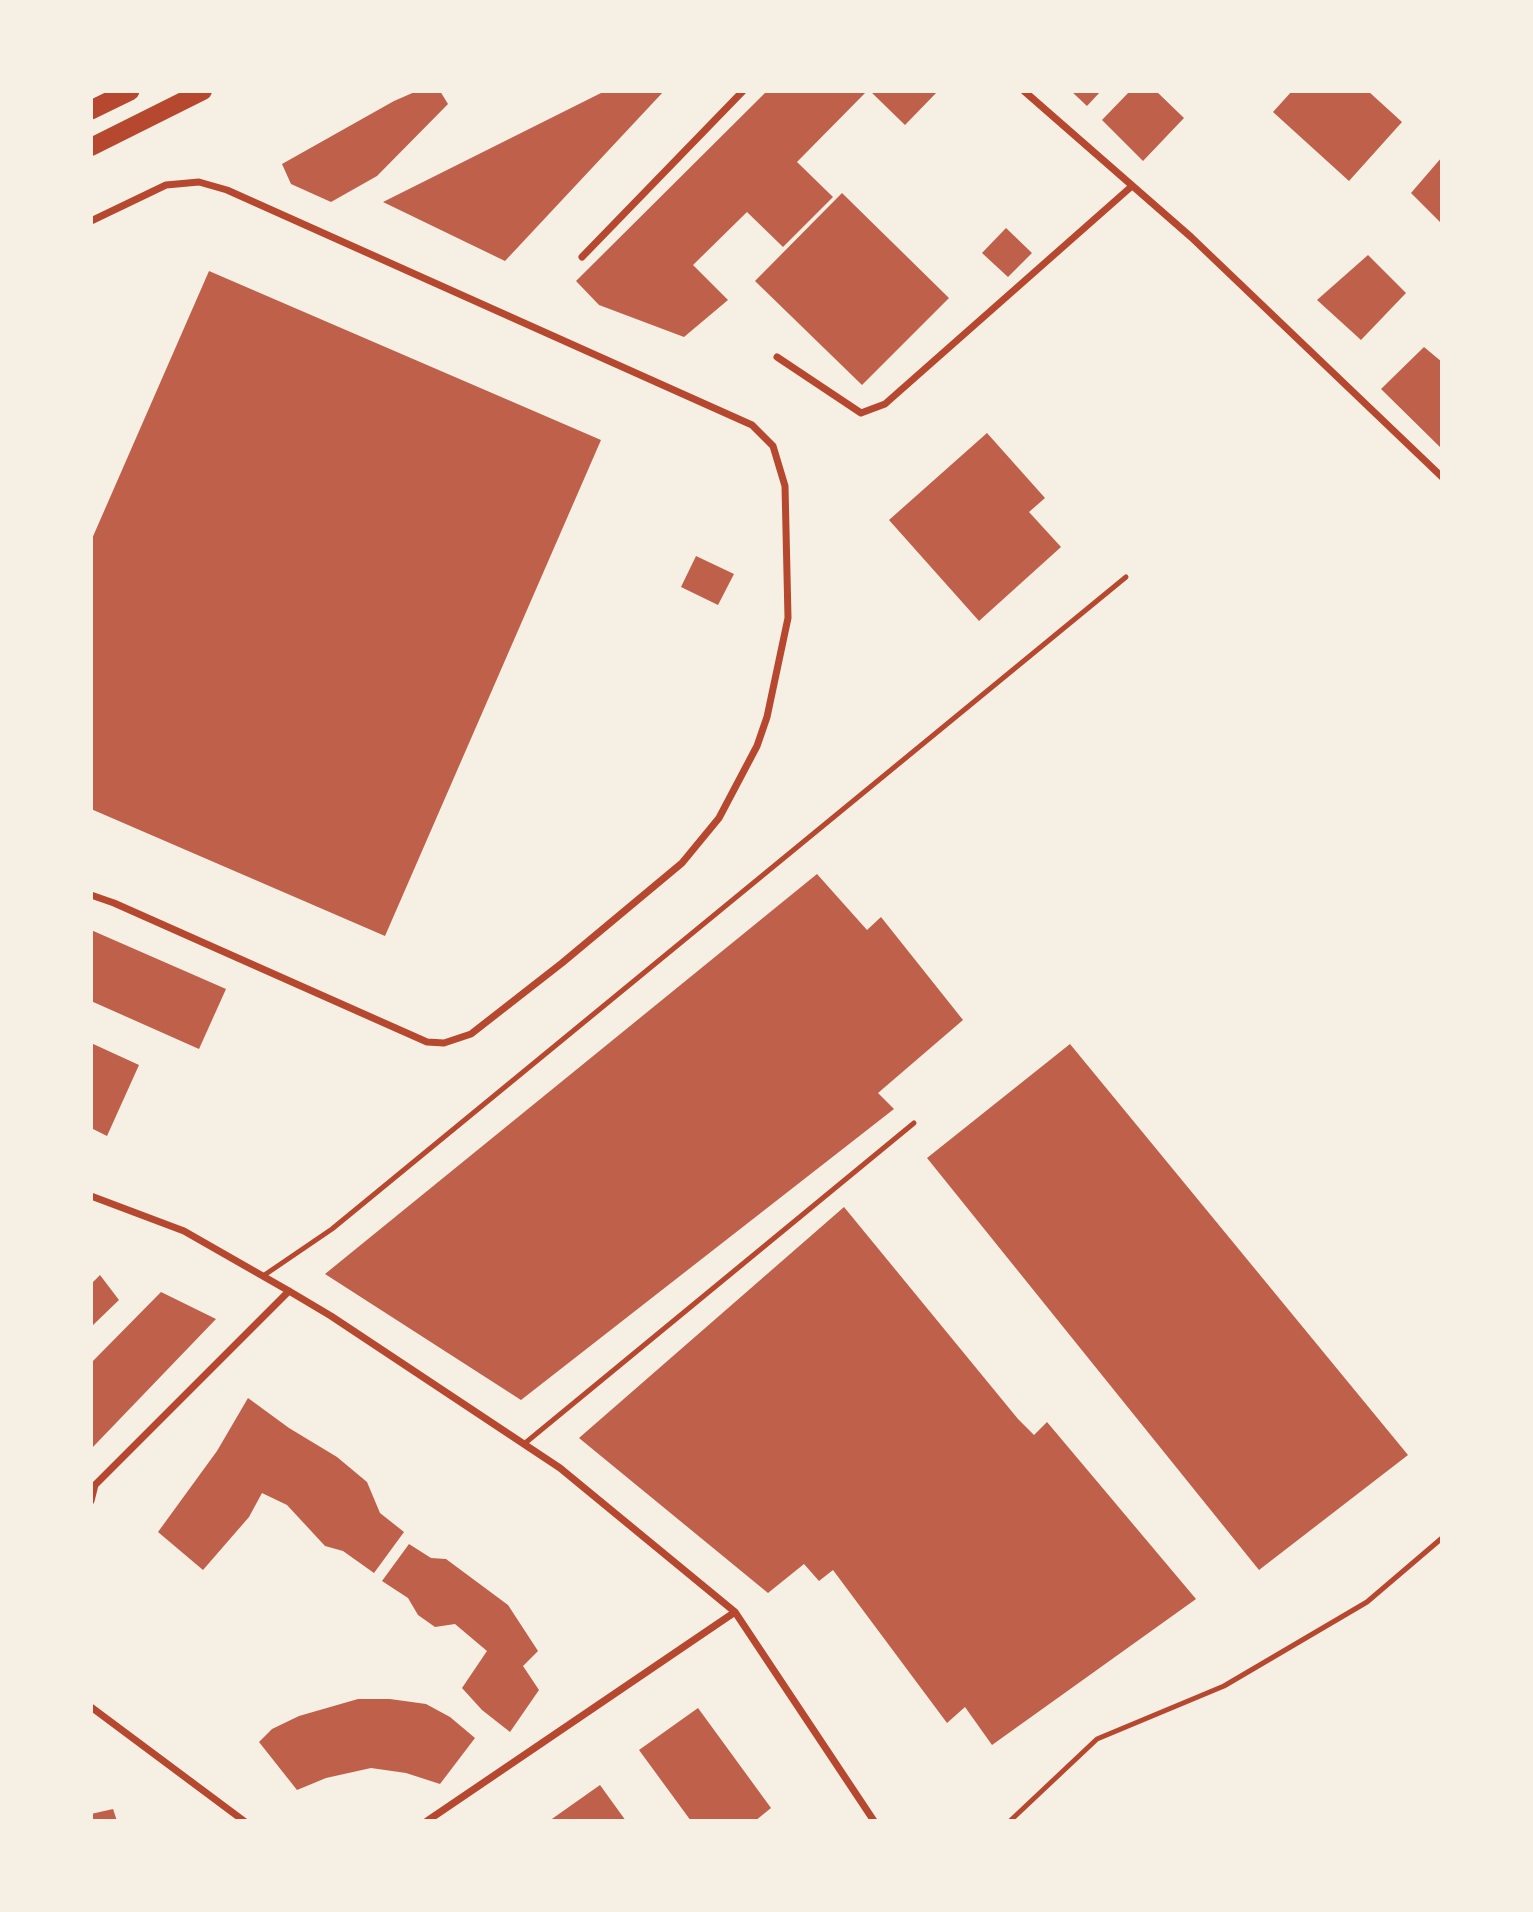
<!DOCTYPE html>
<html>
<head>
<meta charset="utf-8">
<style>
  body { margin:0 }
  #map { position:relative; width:1533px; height:1912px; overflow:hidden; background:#f6efe4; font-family:"Fira Sans",sans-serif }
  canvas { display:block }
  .frame { position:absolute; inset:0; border:93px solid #f6efe4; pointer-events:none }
</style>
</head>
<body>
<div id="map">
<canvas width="1533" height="1912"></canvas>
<div class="frame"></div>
</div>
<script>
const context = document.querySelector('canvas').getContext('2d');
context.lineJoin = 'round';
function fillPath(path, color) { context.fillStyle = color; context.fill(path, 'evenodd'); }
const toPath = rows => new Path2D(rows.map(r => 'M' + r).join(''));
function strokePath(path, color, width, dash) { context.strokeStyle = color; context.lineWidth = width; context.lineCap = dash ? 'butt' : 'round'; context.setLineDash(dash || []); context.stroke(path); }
fillPath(toPath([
  [417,91,440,91,448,104,377,176,331,202,291,184,282,164,394,101],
  [605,91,664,91,505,261,383,202],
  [767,91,867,91,797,162,833,197,783,247,747,212,693,265,728,300,684,337,599,305,576,281],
  [870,91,938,91,905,125],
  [1071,91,1101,91,1087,106],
  [1130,91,1156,91,1184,118,1143,161,1102,120],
  [1292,91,1368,91,1402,122,1349,181,1273,112],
  [1442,157,1442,224,1411,193],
  [842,193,949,298,862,385,755,281],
  [1006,228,1032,253,1008,277,982,253],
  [1368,255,1406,293,1361,340,1317,300],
  [209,271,601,440,385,936,91,809,91,541],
  [1424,347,1442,362,1442,449,1381,389],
  [987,433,1045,498,1029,512,1061,547,979,621,889,520],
  [696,556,734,574,718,605,681,587],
  [817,874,867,930,881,917,963,1020,878,1093,894,1109,521,1400,325,1274],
  [91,930,226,989,199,1049,91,1001],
  [91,1043,139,1065,107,1136,91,1128],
  [1070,1044,1408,1455,1259,1570,927,1158],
  [844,1207,1018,1419,1034,1435,1047,1422,1196,1599,992,1745,965,1707,947,1723,833,1570,819,1581,804,1564,768,1593,579,1438],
  [100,1275,119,1300,91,1327,91,1284],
  [161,1292,216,1319,91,1449,91,1363],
  [248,1398,289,1428,337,1457,367,1482,380,1513,404,1532,374,1573,343,1551,325,1546,287,1505,262,1493,249,1517,203,1570,158,1532,217,1451],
  [409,1544,431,1558,446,1559,508,1605,538,1651,523,1666,539,1690,510,1732,482,1710,462,1688,487,1651,455,1624,435,1627,418,1615,408,1598,382,1581],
  [358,1699,390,1699,426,1704,450,1717,475,1738,440,1784,406,1773,371,1768,326,1778,297,1790,259,1742,272,1729,299,1716],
  [698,1708,771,1808,755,1821,691,1821,639,1750],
  [600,1785,626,1821,549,1821],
  [113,1809,117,1821,91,1821,91,1814]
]), '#bf614a');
strokePath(toPath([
  [263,1276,332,1229,1126,577],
  [524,1444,914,1123],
  [1010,1821,1097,1739,1224,1686,1367,1602,1442,1538]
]), '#b5482f', 5);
strokePath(toPath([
  [1024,91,1191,237,1442,477],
  [91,221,166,185,199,182,227,190,752,425,773,446,785,486,788,618,767,717,757,746,719,818,682,863,562,963,471,1034,444,1043,427,1042,114,903,91,895],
  [582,257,743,91],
  [777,357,861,413,885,404,1132,186],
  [91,1196,184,1231,289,1291,331,1316,560,1468,735,1612,874,1821],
  [91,1501,95,1485,289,1291],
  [91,1707,244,1821],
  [427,1821,735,1612]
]), '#b5482f', 7);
strokePath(toPath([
  [91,147,203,91]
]), '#b5482f', 18);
strokePath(toPath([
  [91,110,130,91]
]), '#b5482f', 19);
</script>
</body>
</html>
